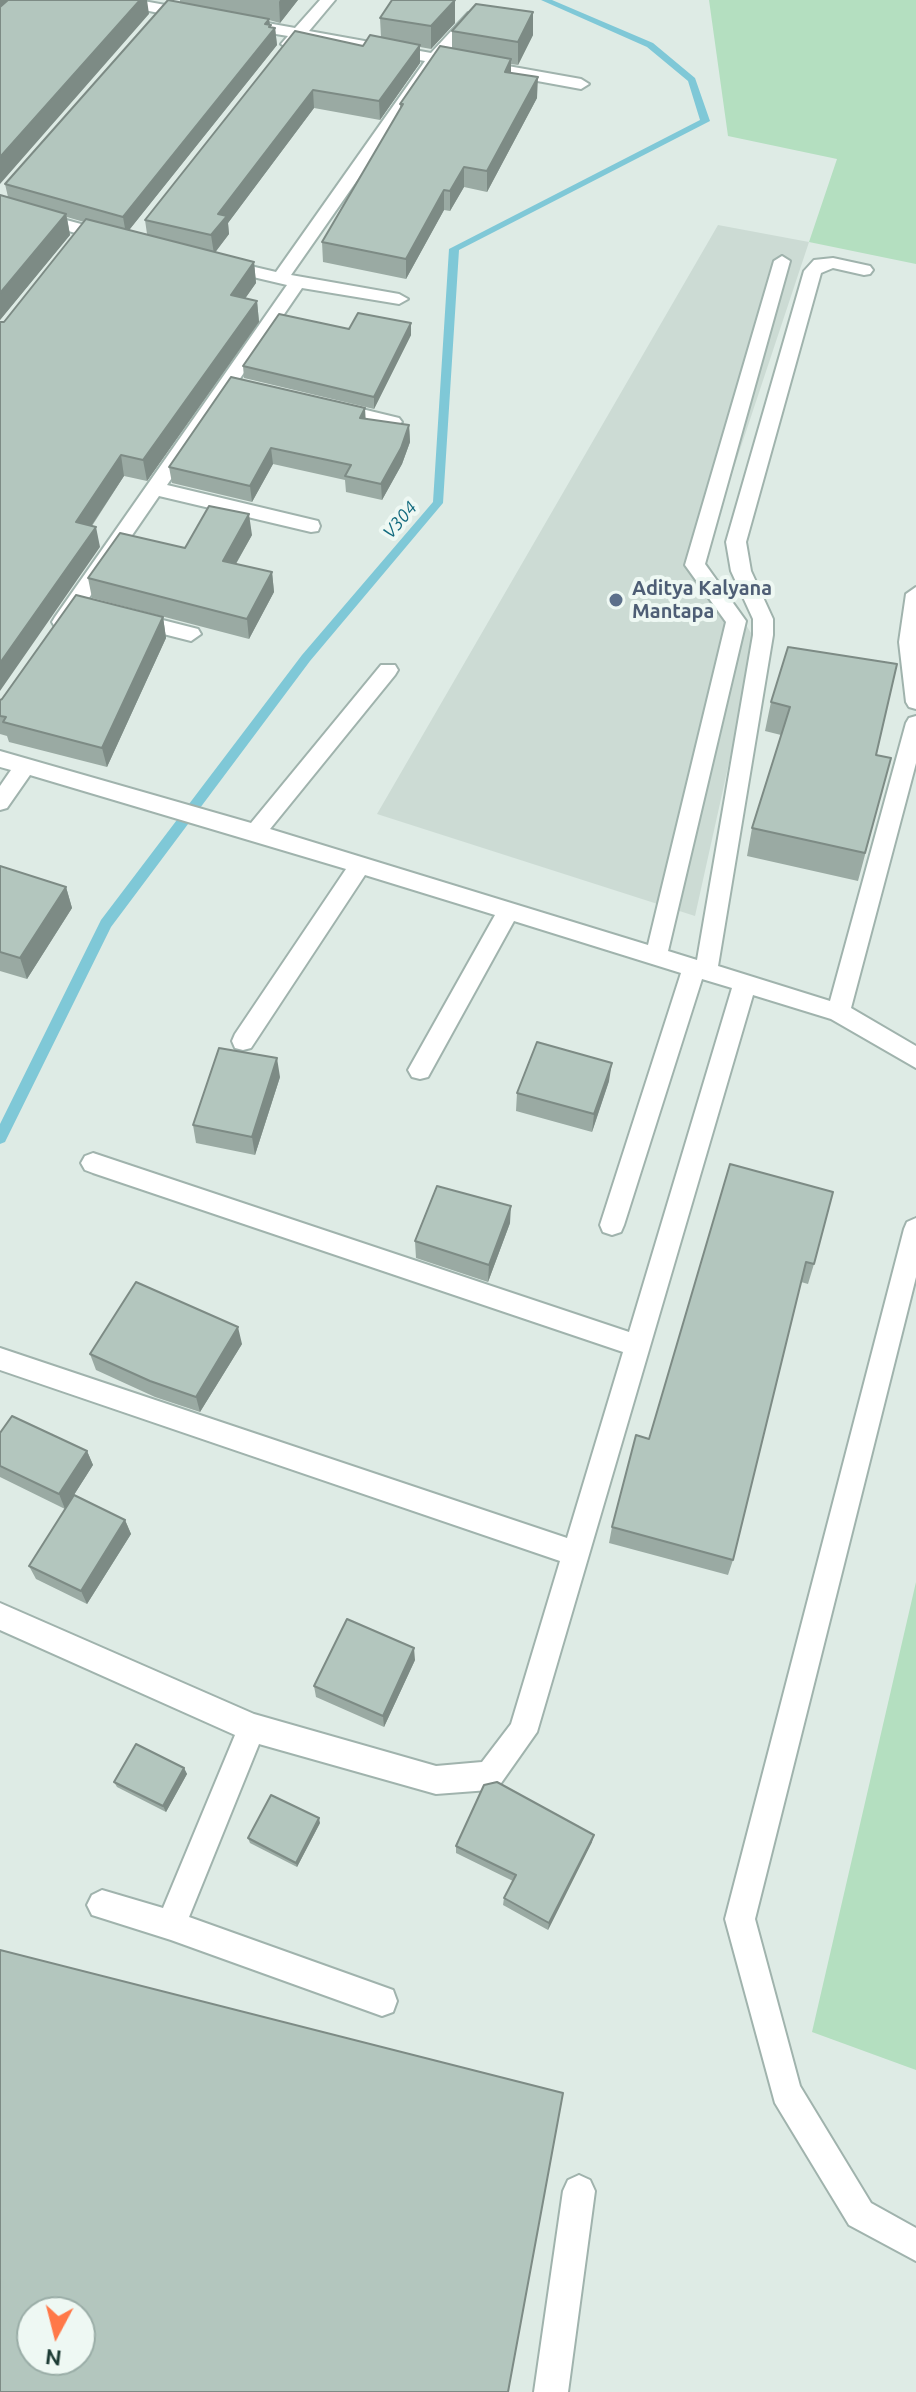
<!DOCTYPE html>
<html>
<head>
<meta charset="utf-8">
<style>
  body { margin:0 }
  #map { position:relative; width:916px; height:2392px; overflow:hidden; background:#deebe5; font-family:Ubuntu,sans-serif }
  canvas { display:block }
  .north { position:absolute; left:16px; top:2296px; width:80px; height:80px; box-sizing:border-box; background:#eef8f3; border:2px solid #9aada7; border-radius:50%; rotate:187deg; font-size:22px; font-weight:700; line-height:32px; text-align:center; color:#1d3c35 }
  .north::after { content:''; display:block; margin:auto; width:28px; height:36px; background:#ff7848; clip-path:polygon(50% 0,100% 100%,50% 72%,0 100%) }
</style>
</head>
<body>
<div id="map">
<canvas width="916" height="2392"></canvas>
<div class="north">N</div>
</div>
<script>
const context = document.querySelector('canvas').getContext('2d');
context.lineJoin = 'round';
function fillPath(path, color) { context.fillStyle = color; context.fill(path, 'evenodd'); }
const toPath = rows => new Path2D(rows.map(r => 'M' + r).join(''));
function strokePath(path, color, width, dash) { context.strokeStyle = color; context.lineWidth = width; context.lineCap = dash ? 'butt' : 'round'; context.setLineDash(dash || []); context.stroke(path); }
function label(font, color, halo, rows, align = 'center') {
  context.font = font + ' Ubuntu,sans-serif'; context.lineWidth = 8; context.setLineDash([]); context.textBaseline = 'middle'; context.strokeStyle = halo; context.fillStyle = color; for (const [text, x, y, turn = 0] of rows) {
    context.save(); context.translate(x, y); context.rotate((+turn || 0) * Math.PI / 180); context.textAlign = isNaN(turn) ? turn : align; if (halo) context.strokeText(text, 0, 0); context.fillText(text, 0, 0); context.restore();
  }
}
fillPath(toPath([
  [718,225,809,242,704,558,756,641,695,916,377,814]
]), '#ccdbd4');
fillPath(toPath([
  [709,0,916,0,916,264,809,242,837,159,728,136],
  [916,1582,916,2070,812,2032]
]), '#b4dfc0');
fillPath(toPath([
  [541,0,552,0,653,43,695,78,710,121,459,250,443,503,310,661,111,927,5,1142,0,1144,0,1124,101,920,302,655,433,502,449,249,700,120,688,81,647,47,541,0]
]), '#7fc8d7');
const minor = toPath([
  [108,0,138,0,193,10,201,15,193,20,115,4,108,0],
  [320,0,335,0,309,31,431,53,468,13,478,13,478,19,446,55,581,79,589,84,581,89,439,63,291,275,399,294,408,299,399,304,302,288,167,485,318,521,320,526,318,531,311,532,159,496,69,627,55,627,52,622,55,617,287,285,219,269,217,265,225,260,276,272,425,61,302,39,289,49,281,44,288,36,245,29,237,24,245,19,295,28,320,0],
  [0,202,114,233,116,237,108,242,0,212,0,202],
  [782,256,790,261,705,564,746,621,668,951,697,960,753,635,753,619,731,571,726,542,804,271,814,260,833,258,870,266,873,270,870,274,864,275,833,268,821,273,746,542,751,571,773,619,773,635,718,966,830,1001,906,723,909,718,916,716,916,763,851,1008,916,1046,916,1068,831,1019,753,995,537,1732,499,1786,489,1790,436,1794,259,1744,189,1917,393,1990,397,2001,393,2012,382,2016,171,1940,92,1915,87,1905,92,1895,102,1890,163,1908,235,1735,0,1630,0,1603,254,1714,436,1766,482,1762,511,1724,560,1561,0,1370,0,1348,567,1538,623,1352,93,1173,85,1170,81,1163,85,1156,93,1153,629,1332,732,988,702,979,624,1225,621,1232,612,1235,603,1232,600,1225,681,973,514,921,428,1077,420,1079,412,1077,408,1070,495,915,365,875,251,1048,243,1050,235,1048,232,1041,235,1034,346,869,30,775,7,808,0,810,0,786,11,770,0,767,0,751,251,823,381,665,395,665,398,670,395,675,270,829,648,945,726,622,685,565,774,261,782,256],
  [333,402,399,418,402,422,393,428,327,412,324,408,327,404,333,402],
  [916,587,916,709,909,707,906,702,899,642,906,594,916,587],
  [135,613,198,629,201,634,191,641,128,625,125,620,135,613],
  [916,1218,916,1277,755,1919,800,2086,871,2203,916,2228,916,2261,849,2225,775,2103,725,1919,904,1229,907,1222,916,1218],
  [579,2175,590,2180,595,2191,568,2392,534,2392,563,2191,568,2180,579,2175]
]);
strokePath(minor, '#a0b3ad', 4);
fillPath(minor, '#fff');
fillPath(toPath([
  [180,0,298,0,280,23,269,20,271,28,275,28,277,45,129,230,147,234,145,220,363,46,381,37,380,18,455,0,455,23,431,49,420,47,420,63,380,120,314,108,228,223,229,234,215,252,254,262,256,283,245,298,257,301,259,322,147,481,124,476,92,526,100,547,4,322,84,222,67,217,70,235,0,320,0,195,8,197,5,184,180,3],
  [452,31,533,35,518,65,511,64,511,73,537,98,487,192,464,187,450,211,444,210,406,279,323,262,322,242,400,110,400,104,452,48],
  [349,329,411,335,374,409,244,378,243,366],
  [366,419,409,425,410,442,402,464,382,500,346,492,345,480,273,464,252,502,172,483,169,467],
  [252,535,236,564,272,572,274,592,249,639,92,598,88,578],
  [163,617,166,638,107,767,9,742,7,736,0,734,0,700],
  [788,647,876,755,891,758,858,881,747,856,752,828,781,735,765,731,771,702],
  [0,866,66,887,72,908,27,979,0,971],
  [280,1077,255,1155,196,1143,193,1125],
  [609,1081,592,1132,516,1111,517,1093],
  [730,1164,814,1264,808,1284,801,1282,733,1560,728,1575,609,1543,612,1527,649,1439],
  [510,1223,488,1282,416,1258,415,1241],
  [242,1344,200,1412,155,1397,96,1370,90,1354],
  [0,1433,87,1451,93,1465,65,1509,0,1477],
  [125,1520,131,1534,87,1604,36,1579,29,1566],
  [415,1660,384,1727,316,1697,314,1686],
  [184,1768,187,1774,166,1812,117,1787,114,1782],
  [320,1823,297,1867,250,1843,248,1838],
  [592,1842,548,1930,503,1905,504,1898,513,1881,456,1853,456,1846]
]), '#9aaaa3');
fillPath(toPath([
  [0,0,11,0,0,10],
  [140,0,147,0,149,14,0,184,0,157],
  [280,0,298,0,280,23,279,2],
  [455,0,455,23,431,49,431,26],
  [533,12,533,35,518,65,518,42],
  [269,19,271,33,275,28,277,45,126,234,123,217],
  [420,45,420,63,380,120,379,101],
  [511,59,511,79,505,72],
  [538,77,537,98,487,192,487,171],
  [313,90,314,108,228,223,229,234,214,254,211,235,218,214],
  [464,167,464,187,450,211,450,191],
  [444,190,444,210,406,279,406,259],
  [66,214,70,235,0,320,0,293],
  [254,262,256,283,233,316,231,295],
  [257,301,259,322,147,481,143,460],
  [411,323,411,335,374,409,374,397],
  [365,408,366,425,360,418],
  [409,425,410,442,402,464,382,500,381,484],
  [271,448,273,464,252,502,250,486],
  [121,455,124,476,80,543,76,522],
  [249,514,252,535,226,581,223,561],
  [96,527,100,547,0,691,0,663],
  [272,572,274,592,249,639,247,619],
  [163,617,166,638,107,767,102,748],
  [66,887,72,908,27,979,20,958],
  [277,1058,280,1077,255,1155,252,1137],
  [612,1063,609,1081,592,1132,594,1114],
  [511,1206,510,1223,488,1282,489,1265],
  [238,1327,242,1344,200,1412,196,1397],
  [87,1451,93,1465,65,1509,59,1494],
  [125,1520,131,1534,87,1604,81,1591],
  [414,1648,415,1660,384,1727,383,1716],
  [184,1768,187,1774,166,1812,163,1806],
  [319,1818,320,1823,297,1867,296,1863],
  [594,1835,592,1842,548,1930,549,1923]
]), '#7d8b85');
const building = toPath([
  [8,0,140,0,0,157,0,7,8,0],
  [168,0,269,19,265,24,271,25,269,27,275,28,123,217,5,184,168,0],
  [392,0,455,0,431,26,380,18,392,0],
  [476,4,533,12,518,42,452,31,476,4],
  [295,31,363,46,370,35,420,45,379,101,313,90,218,214,227,216,211,235,145,220,295,31],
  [440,46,511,59,505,72,538,77,487,171,464,167,450,191,444,190,406,259,322,242,403,104,400,104,440,46],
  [0,195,66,214,0,293,0,195],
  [86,219,254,262,231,295,257,301,143,460,121,455,76,522,96,527,0,663,0,322,4,322,86,219],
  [358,313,411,323,374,397,243,366,279,314,349,329,358,313],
  [231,377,365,408,360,418,409,425,401,448,381,484,345,476,351,465,271,448,250,486,169,467,231,377],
  [209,506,249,514,223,561,272,572,247,619,88,578,120,533,185,548,209,506],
  [76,595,163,617,102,748,3,722,6,717,0,716,0,700,2,699,76,595],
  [788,647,897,664,876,755,891,758,865,853,752,828,790,707,771,702,788,647],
  [0,866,66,887,20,958,0,952,0,866],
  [537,1042,612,1063,594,1114,517,1093,537,1042],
  [219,1048,277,1058,252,1137,193,1125,219,1048],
  [730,1164,833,1192,814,1264,806,1262,733,1560,612,1527,636,1435,649,1439,730,1164],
  [437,1186,511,1206,489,1265,415,1241,437,1186],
  [136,1282,238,1327,196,1397,150,1381,90,1354,136,1282],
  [12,1416,87,1451,59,1494,0,1466,0,1433,12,1416],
  [74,1495,125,1520,81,1591,29,1566,74,1495],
  [347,1619,414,1648,383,1716,314,1686,347,1619],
  [136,1744,184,1768,163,1806,114,1782,136,1744],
  [497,1782,594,1835,549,1923,504,1898,516,1875,456,1846,484,1785,497,1782],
  [271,1795,319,1818,296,1863,248,1838,271,1795],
  [0,1950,563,2093,508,2392,0,2392,0,1950],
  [32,2312,80,2312,80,2360,32,2360,32,2312]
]);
fillPath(building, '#b3c6be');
strokePath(building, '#7d8b85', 2);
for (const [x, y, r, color] of [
  [616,600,8,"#5c6f8a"]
]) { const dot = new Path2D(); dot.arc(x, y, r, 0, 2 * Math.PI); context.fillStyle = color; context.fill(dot); strokePath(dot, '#eef8f3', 3); }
label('italic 18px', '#126a7e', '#eef8f3', [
  ["V304",400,520,-50]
]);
label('bold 20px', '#4e5e75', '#eef8f3', [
  ["Aditya Kalyana",632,588],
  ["Mantapa",632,611]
], 'left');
</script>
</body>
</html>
